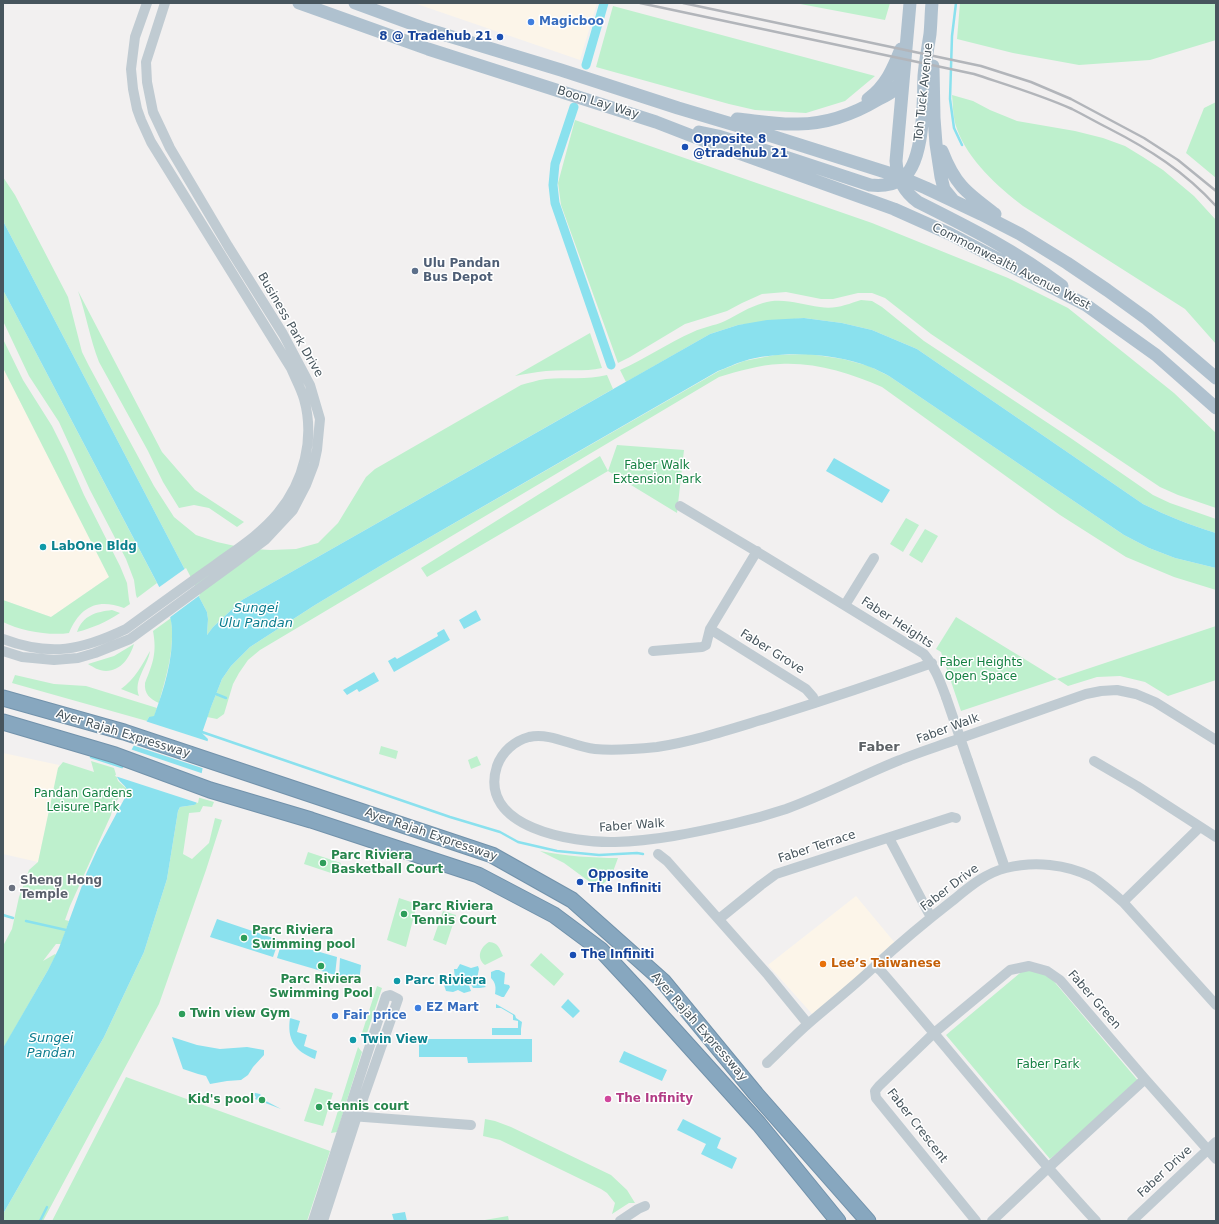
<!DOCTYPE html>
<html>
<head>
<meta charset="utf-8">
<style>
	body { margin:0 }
	#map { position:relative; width:1219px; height:1224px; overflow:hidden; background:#f2f0f0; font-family:"DejaVu Sans",sans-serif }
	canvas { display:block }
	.frame { position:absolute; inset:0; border:4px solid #47555d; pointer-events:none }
</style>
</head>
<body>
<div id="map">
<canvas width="1219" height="1224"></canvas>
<div class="frame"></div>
</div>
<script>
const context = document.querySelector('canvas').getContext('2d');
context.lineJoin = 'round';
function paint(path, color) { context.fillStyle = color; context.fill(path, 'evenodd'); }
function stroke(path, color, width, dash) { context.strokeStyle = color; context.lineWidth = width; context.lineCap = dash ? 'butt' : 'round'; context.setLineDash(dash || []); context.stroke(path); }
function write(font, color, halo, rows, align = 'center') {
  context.font = font + ' "DejaVu Sans",sans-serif'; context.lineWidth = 3; context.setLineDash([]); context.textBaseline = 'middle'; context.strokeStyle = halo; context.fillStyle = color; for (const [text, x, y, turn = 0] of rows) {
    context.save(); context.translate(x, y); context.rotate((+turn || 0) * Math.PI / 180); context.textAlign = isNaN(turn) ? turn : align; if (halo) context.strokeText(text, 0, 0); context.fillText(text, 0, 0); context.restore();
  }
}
paint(new Path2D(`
	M414 3H597L580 60Z
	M3 368 109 577 51 617 3 600Z
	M3 753 59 765 38 862 3 854Z
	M856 896 895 943 814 1016 768 965Z`), '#fcf5e9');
paint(new Path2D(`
	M795 3H890L885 20Z
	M960 3H1216V40L1150 60 1079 65 1013 53 957 39Z
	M613 6 875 76 845 101 806 113 755 110 729 104 596 67Z
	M952 95 973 101 990 110 1017 121 1075 131 1103 138 1125 146 1143 157 1163 170 1194 196 1216 220V344L1185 309 1023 206C998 187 968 160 957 129 953 119 953 106 952 95Z
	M1216 102V178L1186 153 1204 108Z
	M575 120 872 223 1008 278 1068 308 1174 393 1216 433V508L1178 495 1160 487 931 334 885 298 872 293H858L833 299H821L786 292 762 294 742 303 727 311 685 324 630 357 618 363 561 205 558 183Z
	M3 177 15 195 68 297 82 352 89 366 154 486 174 517 196 535 217 542 235 546 251 549 271 550 296 549 318 543 338 523 366 477 375 469 521 385C529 383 537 380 546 379 566 377 587 380 607 375L613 389 242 600 213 627 207 635 208 619 207 612 3 221Z
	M3 290 157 583 137 598 136 595 134 580 126 559 90 490 59 422 29 376 3 321Z
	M78 291 162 452 195 490 244 522 237 527 209 508 194 505 179 508 163 482 148 451 99 362C90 339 86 314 78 291Z
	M861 300 872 301 882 307 924 341 1072 439 1153 495 1170 503 1216 519V533C1190 525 1167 516 1143 504L917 349 872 330 842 323 804 318 738 325 710 334 626 382 620 370C645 359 668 343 693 332 703 327 714 326 725 321 737 315 749 307 763 303 783 297 801 305 820 307 835 310 848 304 861 300Z
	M590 333 602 368C584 372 565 369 546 371 535 372 525 374 515 376Z
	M3 339 23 380 52 426 66 454 84 495 120 566 127 583 129 600 130 604 124 608C97 598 80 607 69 633 50 636 21 631 3 622V600L51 617 109 577 3 368Z
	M809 354 843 359 869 366 889 376 1124 535 1149 548 1175 558 1216 568V590L1174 577 1126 557 1060 515 882 387C850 373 815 362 780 364 759 365 739 371 719 377L260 650 248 660 239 673 233 684 224 714 217 719 207 717 222 679 231 666 250 647 315 605 385 563 719 371 744 361 775 355Z
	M617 445 684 450 677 513 608 471 427 577 421 568 600 456 608 471Z
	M906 518 919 525 903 552 890 544Z
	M925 529 938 536 922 563 909 555Z
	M112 610 120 613C106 622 93 628 77 632 83 615 96 612 112 610Z
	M956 617 1057 679 1216 626V680L1168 696 1145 682 1120 676 1097 677 1068 686 1057 679 961 711 941 652 936 649Z
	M171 618C175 650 167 673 159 703 150 699 144 694 145 683 153 663 157 653 153 631Z
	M134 644C130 657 121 671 106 671 99 671 93 667 88 664L114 656Z
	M150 651C148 666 133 680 139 696L121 689C135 679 142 665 150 651Z
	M15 675 54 684 86 686 157 708 154 717H149L147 721 12 683Z
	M381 746 398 751 396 759 379 754Z
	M477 756 481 765 471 769 468 760Z
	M91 761 114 768 118 781 127 789 113 805 111 815 70 906 65 920 69 921 61 944H56L43 961 55 954 56 955 48 970 3 1049V946L12 929 19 897 29 870 38 862 58 768 63 762 94 772Z
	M197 797 214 802 212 807 203 806 200 812 189 813 183 854 192 859 209 843 215 818 222 820 206 870 159 1004 43 1221H3V1214L104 1037 144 952 167 879 178 811 180 807 194 805Z
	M540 851C566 856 592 858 618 858L611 877 598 888 564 863Z
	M308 852 341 863 337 875 304 864Z
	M399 898 417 904 406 947 387 940Z
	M443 911 456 915 446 945 433 940Z
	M489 942C499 943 499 948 503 956L485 965C476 958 480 947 489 942Z
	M541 953 564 974 554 986 530 965Z
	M1026 968 1046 972 1140 1083 1050 1159 946 1035Z
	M377 986 382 988 367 1033 363 1036H361Z
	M358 1047 362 1052 337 1132 331 1133Z
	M126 1077 330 1151 307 1221H52Z
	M315 1088 333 1093 323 1126 304 1121Z
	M485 1119 495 1121 511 1127 611 1175 627 1190 635 1203H629L612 1214 615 1203 607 1193 601 1189 500 1140 483 1136Z
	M508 1216 509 1221H479Z`), '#bef0cd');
paint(new Path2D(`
	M3 221 207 612 208 619 207 635 213 627 242 600 710 334 738 325 767 320 804 318 842 323 872 330 917 349 1143 504C1167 516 1190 525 1216 533V568L1175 558 1149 548 1124 535 889 376C883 373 876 369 870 367 835 353 780 350 744 361 736 363 727 368 718 371L385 563 315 605 250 647 231 666 222 679 211 707 202 733 208 739 196 804 194 805 180 807 178 811 167 879 144 952 104 1037 3 1214V1048L48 970 59 948 87 872 98 848 128 792C126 785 120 783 117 777L149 717 154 716C164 689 173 660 172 631 172 620 168 609 165 598L3 290Z
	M834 458 890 490 882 503 826 471Z
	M476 610 481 620 464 629 459 620Z
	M444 629 450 640 394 672 388 661 395 657 397 659 438 636 437 633Z
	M374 672 379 681 359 692 357 689 347 695 343 690Z
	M217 919 279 940 273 957 210 937Z
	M282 941 337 957 335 975 277 958Z
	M340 958 361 965 359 982 339 976Z
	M460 964 471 968 478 966 479 969 477 979 470 980 464 976 455 979 454 969H457Z
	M496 970H499L505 973 504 984 509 985 510 987 504 997H502L495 994C496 988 496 983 491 978V972Z
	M462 979 467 980 471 991 464 993 458 990 453 992 446 991 444 985 443 981H457Z
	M479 980 486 987 480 988H473L470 982Z
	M568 999 580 1011 573 1018 561 1007Z
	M496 1004 515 1015 516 1018 522 1022 521 1029V1035H492V1028H518V1021L513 1020V1015L501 1008H496Z
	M290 1018 300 1021 297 1032 307 1035 304 1046 317 1051 315 1059C294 1051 287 1039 290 1018Z
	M172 1037 197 1045 220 1049 247 1047 264 1050V1055L253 1067 248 1075 241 1080 227 1081 210 1084 206 1076 198 1074 183 1069Z
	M419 1039H532V1062L468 1063 467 1057H419Z
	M624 1051 667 1070 662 1081 619 1062Z
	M251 1092 260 1094 266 1101 281 1109 255 1099 256 1097Z
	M683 1119 721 1138 717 1148 737 1158 732 1169 701 1154 706 1144 677 1130Z
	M405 1212 407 1221H394L392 1214Z`), '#8ae1ee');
paint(new Path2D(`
	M186 568 200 595 169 618 163 598 158 588Z
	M145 721 210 742 205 769 132 745Z
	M130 749 204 774 198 803 115 776Z`), '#f2f0f0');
stroke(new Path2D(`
	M956 3 952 36 950 99 954 128 962 145
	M216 694 226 698
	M202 732 450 817 500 832 518 842 557 851 599 855 637 853 643 854
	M91 757 122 767
	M3 915 13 918
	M26 921 66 930
	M40 1221 47 1207`), '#8ae1ee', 2.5);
stroke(new Path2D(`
	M586 65 604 3
	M574 107 555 164 553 185 555 203 611 365`), '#8ae1ee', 9);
const highway = new Path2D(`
	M3 698 124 732 492 855 572 900 663 981 756 1094 868 1221
	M3 722 115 755 210 790 311 820 478 875 554 915 601 950 641 993 759 1124 838 1221`);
stroke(highway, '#7292ab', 17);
stroke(new Path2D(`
	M680 506 764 556 924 654C935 667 940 681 946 697
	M845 605 874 558
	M710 629 806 689 813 697 815 703
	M3 639C51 657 82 650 126 629 156 607 185 586 215 565 237 549 261 534 278 513 304 482 315 438 304 399 301 388 295 378 291 368L151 142 141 120 137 109 133 89 131 69 135 37 147 3
	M3 651 22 657 54 660 78 658 95 653 130 639 237 561 265 540 293 510 306 485 314 464 317 450 320 419 310 385 283 334 228 246 170 148 153 112 147 82 146 62 165 3
	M653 651 702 647 706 645 710 629 757 551
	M932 663C879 682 825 700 771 717 734 728 696 741 657 747 637 749 615 751 595 749 573 747 551 732 529 737 514 741 502 752 497 766 477 828 573 843 615 842 654 841 693 833 732 824 750 820 768 815 786 809 825 795 862 775 900 760 919 752 939 746 958 739 1001 724 1044 709 1086 694L1101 691 1117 690 1136 694 1155 702 1216 740
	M968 761 1005 868
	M1094 761 1137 786 1216 837
	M889 838 927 910 931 917
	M658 854 667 861 768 975 808 1024
	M1123 902 1200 827
	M719 919 761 885 776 874 952 817 956 818
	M875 966 881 971C953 1054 1021 1140 1096 1221
	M767 1063C781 1050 794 1036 809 1023 831 1004 854 986 875 966 900 943 925 922 952 901 968 888 985 873 1006 868 1034 861 1066 864 1092 877 1103 884 1113 893 1123 902L1216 1005
	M351 1116 471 1125
	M313 1221 386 996 390 995 398 999 357 1116 323 1221
	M620 1221 638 1209 645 1206
	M976 1221 876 1098 875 1091 879 1086 934 1033 1010 970 1029 966 1047 971 1060 980 1145 1079 1216 1159
	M992 1221 1048 1168 1145 1079
	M1132 1221 1216 1142`), '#c0cbd2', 10);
stroke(new Path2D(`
	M299 3 428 49 656 122 705 141 894 209 950 234 1086 305 1156 355 1216 408
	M355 3 426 29 561 70 678 108 762 133 898 176 926 188 981 214 1020 234 1067 263 1107 290 1147 319 1216 378
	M910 3 896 161C897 179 904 192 918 202 968 227 1018 252 1062 286
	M933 66 934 118 936 144 941 177 944 189 953 200
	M868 99C886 86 893 69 901 49
	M737 119C757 121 778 125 798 124 827 124 854 114 879 99 889 94 899 89 902 77
	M699 132 718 136 776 154 870 185C880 186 891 186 900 180 925 166 923 102 924 76 925 62 928 48 930 34 931 24 931 13 932 3
	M942 151C955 185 967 193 995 214`), '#afc1cf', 13);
stroke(highway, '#87a7bf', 15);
stroke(new Path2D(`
	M640 3 974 74C1007 85 1041 95 1072 109 1084 115 1096 122 1108 128 1149 149 1184 171 1216 206
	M683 3 981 66 1031 82 1071 99 1144 138 1178 160 1216 191`), '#b2b5ba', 2.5);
stroke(new Path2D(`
	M946 697 968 761`), '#c0cbd2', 10);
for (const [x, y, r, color] of [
	[531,22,4,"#3f7fe0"],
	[500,37,4,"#1a4fb4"],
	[685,147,4,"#1a4fb4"],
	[415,271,4,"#5c6f8a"],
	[43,547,4,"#0f9aa8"],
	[323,863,4,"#2e9e5b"],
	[580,882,4,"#1a4fb4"],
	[12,888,4,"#6b7280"],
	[404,914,4,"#2e9e5b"],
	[244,938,4,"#2e9e5b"],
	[573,955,4,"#1a4fb4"],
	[823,964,4,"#e8710a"],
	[321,966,4,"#2e9e5b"],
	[397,981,4,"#0f9aa8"],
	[418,1008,4,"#3f7fe0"],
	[182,1014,4,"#2e9e5b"],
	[335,1016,4,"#3f7fe0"],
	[353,1040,4,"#0f9aa8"],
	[608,1099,4,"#d1479c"],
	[262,1100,4,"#2e9e5b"],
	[319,1107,4,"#2e9e5b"]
]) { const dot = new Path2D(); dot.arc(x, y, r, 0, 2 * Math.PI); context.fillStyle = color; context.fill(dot); stroke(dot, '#fff', 1.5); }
write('bold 12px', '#366cbe', '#fff', [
	["Magicboo",539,22],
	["EZ Mart",426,1008],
	["Fair price",343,1016]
], 'left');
write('bold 12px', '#164399', '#fff', [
	["8 @ Tradehub 21",492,37,"right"],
	["Opposite 8",693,140],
	["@tradehub 21",693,154],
	["Opposite",588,875],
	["The Infiniti",588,889],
	["The Infiniti",581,955]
], 'left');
write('12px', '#47555d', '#fff', [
	["Toh Tuck Avenue",924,92,-84],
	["Boon Lay Way",598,103,17],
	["Commonwealth Avenue West",1011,267,27],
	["Business Park Drive",290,325,60],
	["Faber Heights",897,623,33],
	["Faber Grove",772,652,32],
	["Faber Walk",948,729,-20],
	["Ayer Rajah Expressway",123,734,17],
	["Faber Walk",632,826,-4],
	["Ayer Rajah Expressway",431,835,19],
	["Faber Terrace",817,847,-18],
	["Faber Drive",950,888,-37],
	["Faber Green",1094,1000,49],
	["Ayer Rajah Expressway",699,1027,49],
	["Faber Crescent",917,1126,52],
	["Faber Drive",1165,1172,-43]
]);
write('bold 12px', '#4e5e75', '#fff', [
	["Ulu Pandan",423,264],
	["Bus Depot",423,278]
], 'left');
write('12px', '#168143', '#fff', [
	["Faber Walk",657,466],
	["Extension Park",657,480],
	["Faber Heights",981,663],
	["Open Space",981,677],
	["Pandan Gardens",83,794],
	["Leisure Park",83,808],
	["Faber Park",1048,1065]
]);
write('bold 12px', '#0d838f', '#fff', [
	["LabOne Bldg",51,547],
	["Parc Riviera",405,981],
	["Twin View",361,1040]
], 'left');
write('bold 12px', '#27864d', '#fff', [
	["Parc Riviera",331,856],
	["Basketball Court",331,870],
	["Parc Riviera",412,907],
	["Tennis Court",412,921],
	["Parc Riviera",252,931],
	["Swimming pool",252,945],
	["Parc Riviera",321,980,"center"],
	["Swimming Pool",321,994,"center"],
	["Twin view Gym",190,1014],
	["Kid's pool",254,1100,"right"],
	["tennis court",327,1107]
], 'left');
write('bold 12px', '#5b616d', '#fff', [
	["Sheng Hong",20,881],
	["Temple",20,895]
], 'left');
write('bold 12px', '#c56008', '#fff', [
	["Lee’s Taiwanese",831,964]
], 'left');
write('bold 12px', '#b23c85', '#fff', [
	["The Infinity",616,1099]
], 'left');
write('italic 13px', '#0b7d8f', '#fff', [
	["Sungei",256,609],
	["Ulu Pandan",256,624],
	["Sungei",51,1039],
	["Pandan",51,1054]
]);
write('bold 13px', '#5c6165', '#fff', [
	["Faber",879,748]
]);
</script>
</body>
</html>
